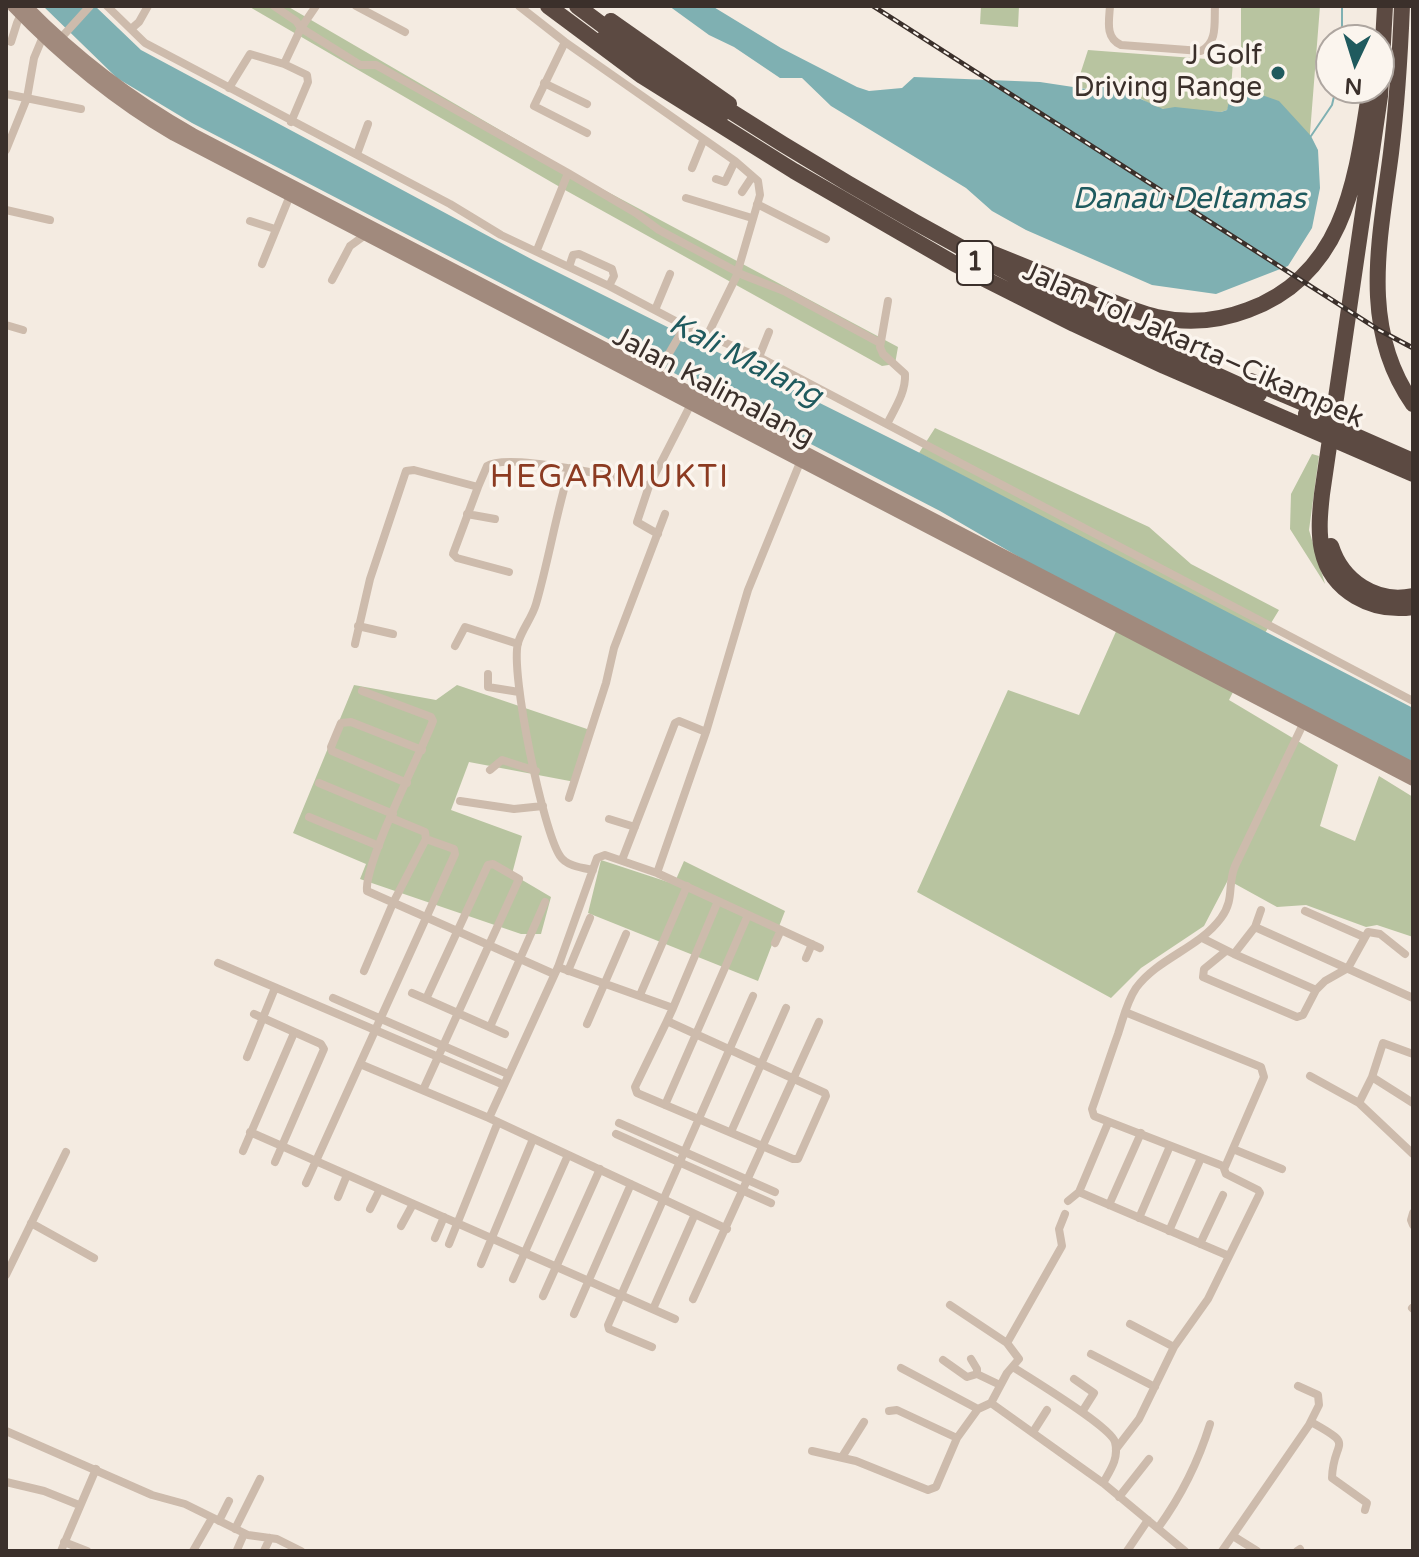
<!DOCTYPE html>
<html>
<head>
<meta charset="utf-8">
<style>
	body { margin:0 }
	#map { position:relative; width:1419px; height:1557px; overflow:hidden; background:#f4ebe1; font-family:"Varela Round",sans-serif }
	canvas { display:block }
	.frame { position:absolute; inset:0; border:8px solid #3b302b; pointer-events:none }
	.north { position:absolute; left:1315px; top:24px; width:80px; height:80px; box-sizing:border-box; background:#fbf5ee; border:2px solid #aea6a0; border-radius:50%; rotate:184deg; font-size:22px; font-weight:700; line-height:32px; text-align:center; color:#3b302b }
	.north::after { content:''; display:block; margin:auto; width:28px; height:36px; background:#1f5a5e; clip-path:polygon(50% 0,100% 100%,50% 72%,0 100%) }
</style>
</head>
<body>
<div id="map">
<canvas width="1419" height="1557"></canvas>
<div class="frame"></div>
<div class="north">N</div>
</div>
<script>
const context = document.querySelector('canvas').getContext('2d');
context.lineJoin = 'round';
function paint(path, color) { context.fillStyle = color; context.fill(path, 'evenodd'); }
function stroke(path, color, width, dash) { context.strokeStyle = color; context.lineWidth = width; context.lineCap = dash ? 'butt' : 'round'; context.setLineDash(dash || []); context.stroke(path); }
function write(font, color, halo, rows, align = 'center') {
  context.font = font + ' "Varela Round",sans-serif'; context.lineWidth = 7; context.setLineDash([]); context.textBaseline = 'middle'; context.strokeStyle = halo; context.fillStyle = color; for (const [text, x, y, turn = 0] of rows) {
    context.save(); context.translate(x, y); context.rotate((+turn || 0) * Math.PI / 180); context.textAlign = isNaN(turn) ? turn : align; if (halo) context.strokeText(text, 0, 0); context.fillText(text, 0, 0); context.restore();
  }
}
paint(new Path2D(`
	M248 6H287L591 183 898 347 895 364 882 366 565 190Z
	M981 6H1019L1018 27 980 24Z
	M1241 6H1320L1309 146 1241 140Z
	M1088 50 1233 61 1230 103 1227 110 1221 112C1202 111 1183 109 1165 109 1145 109 1122 76 1103 83 1099 85 1097 88 1093 90L1076 87Z
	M935 428 1149 527 1191 564 1279 610 1265 633 919 453Z
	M1312 454 1319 456 1309 530 1325 584 1290 529 1291 494Z
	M1122 618 1240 678 1229 700 1338 765 1320 826 1355 841 1379 776 1413 797V937L1377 925 1366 927 1306 905 1277 907 1228 880 1204 926 1141 968 1111 998 917 892 1008 690 1079 715Z
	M354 685 436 700 457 685 590 730 575 782 469 762 451 810 522 836 512 874 551 897 541 934H521L360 879 366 864 293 833Z
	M601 860 674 884 684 861 785 911 758 981 588 913Z`), '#b8c4a0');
paint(new Path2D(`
	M43 6H95L141 50 533 260 922 454 1413 708V764L1122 617 940 511 192 123 117 78Z
	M669 6H712L781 48 857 87 869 91 902 88 914 77 1040 82 1093 90 1109 81H1116L1134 96 1163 109 1175 107 1221 112 1227 110 1231 94 1244 96 1256 93 1279 101 1311 136 1318 150 1320 188 1312 228 1288 266 1216 294 1152 285 1026 230 992 211 966 188 831 106 802 78H780L734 47 709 35Z`), '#7fb0b2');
stroke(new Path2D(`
	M1342 40V6
	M1311 136 1332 105 1336 88`), '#7fb0b2', 2);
stroke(new Path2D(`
	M107 6 145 43 450 204 501 235 609 286 685 326 759 357 1413 701
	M274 6 296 21 301 28 360 65H376L568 173 636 213 659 230 743 275 784 291 880 343
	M356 6 405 32
	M519 6 565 42 735 161 758 181 760 195 736 277 708 334
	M1110 6C1109 21 1105 38 1121 45L1201 51C1218 43 1214 22 1215 6
	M131 29 139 22 148 6
	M60 39 90 6
	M11 42 17 23 23 10
	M565 42 534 106 587 133
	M284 64 301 28 316 6
	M544 83 587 104
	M229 88 250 54 284 64 307 75 308 82 291 122
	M6 94 81 109
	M6 150 27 98 34 58 44 34
	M357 154 368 124
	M692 168 703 141
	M716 179 725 182 735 161
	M742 192 752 177
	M686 198 752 218
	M757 204 826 239
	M6 210 50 220
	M250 221 275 229
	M537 250 568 173
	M262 264 291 193
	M569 267 573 255 579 254 612 269 614 276 609 286
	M332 280 350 246 368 233
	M655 310 670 274
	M6 325 23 330
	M759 357 769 332
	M657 374 685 326
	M887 424C895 408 906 392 905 374L883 354 880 347 888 301
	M570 468C556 513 549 559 536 604 532 618 522 629 518 643 510 672 543 831 560 856 566 866 583 868 593 870
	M649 486 637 522 658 534
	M478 487 453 554 457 558 509 572
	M467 514 495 519
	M358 626 393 634
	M355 644 370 579 406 471 414 470 478 487 487 466C507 452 622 478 649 486L692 402
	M455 646 465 627 518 644
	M488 674V687L519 692
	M362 691 431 717 433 721C420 755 364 863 367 891L554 974
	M490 770 502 760 536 771
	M319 783 393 814
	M407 783 332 751 331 747 341 723 351 722 422 750
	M569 798 606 683 614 648 665 514
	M460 801 514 809 543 806
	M309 817 379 846
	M609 819 635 827
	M622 860 675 723 679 721 706 732
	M657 873 820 948
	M1305 911 1364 937
	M1255 927 1261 910
	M1202 938 1234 954 1255 927 1413 998
	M775 943 781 930
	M1226 951 1204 969 1203 977 1297 1017 1303 1015 1316 990
	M1234 954 1316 990 1325 981 1348 968 1368 932 1380 934 1405 954
	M806 958 812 944
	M218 963 504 1085
	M558 967 673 1008 667 1021 825 1093 826 1096 798 1159H793L637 1093 635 1087 667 1021
	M364 971 393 903 426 839 425 832 391 818
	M568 971 590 918
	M412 993 426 999 488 865 493 864 519 879 423 1090
	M640 995 687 886
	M333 998 508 1074
	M426 999 505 1034
	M673 1008 718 901
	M1125 1012 1261 1067 1264 1077 1225 1167
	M254 1014 321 1044 324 1049 275 1162
	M587 1024 626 934
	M490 1027 545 902
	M247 1057 275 988
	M360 1064 489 1118 727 1229
	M1310 1076 1359 1103
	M1372 1077 1383 1043 1413 1054
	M1413 1103 1372 1077 1359 1103 1413 1154
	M665 1105 748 915
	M489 1118 558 967 597 858 605 855 657 873 706 732 748 590 801 460
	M619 1123 775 1192
	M250 1132 675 1319
	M731 1132 786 1008
	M616 1134 771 1203
	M1233 1149 1282 1169
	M243 1151 294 1033
	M306 1183 455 854 454 849 426 839
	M1079 1192 1229 1256
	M338 1197 347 1175
	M1068 1201 1079 1192 1108 1123
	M1109 1205 1141 1133
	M370 1209 380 1189
	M1413 1213 1411 1220 1413 1225
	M1139 1218 1170 1146
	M31 1223 94 1258
	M401 1226 413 1204
	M1169 1231 1201 1158
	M435 1238 444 1217
	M449 1244 498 1122
	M1200 1244 1223 1195
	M481 1264 533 1139
	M6 1275 66 1152
	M513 1279 568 1155
	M543 1296 600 1169
	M693 1299 819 1022
	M1412 1308 1413 1309
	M653 1309 695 1214
	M574 1314 631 1184
	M1130 1324 1174 1347
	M1007 1343 1062 1246 1059 1229 1065 1214
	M652 1347 609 1329 608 1325 753 996
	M1091 1354 1155 1387
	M971 1359 977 1369V1374L1000 1385
	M943 1360 967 1377 977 1374
	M1013 1367C1031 1379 1110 1426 1115 1442 1119 1458 1111 1469 1103 1483
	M901 1368 978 1409
	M1074 1379 1094 1393 1082 1412
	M991 1403 1103 1483 1185 1551
	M889 1411 897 1410 957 1438
	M1311 1422C1357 1447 1333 1439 1332 1478L1367 1503 1365 1510
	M6 1431 152 1495 185 1504 248 1535 277 1539 301 1551
	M1033 1432 1047 1410
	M1116 1449 1139 1419 1174 1347 1208 1299 1260 1193 1258 1190 1226 1174 1223 1166 1094 1116 1092 1109C1101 1084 1109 1059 1118 1034 1123 1019 1127 1001 1136 988 1158 958 1199 948 1221 918 1235 899 1227 885 1235 866L1305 720
	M812 1451 856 1461 928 1490 936 1487 957 1438 978 1409 991 1403 1007 1373 1019 1359 1007 1343 950 1305
	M842 1457 864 1422
	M6 1482 44 1491 79 1505
	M1119 1497 1149 1459
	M219 1521 229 1501
	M1158 1528C1182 1495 1198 1463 1210 1424
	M235 1529 260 1479
	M1233 1536 1257 1551
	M64 1542 87 1551
	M237 1550 244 1534
	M61 1551 96 1469
	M193 1551 212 1518
	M264 1551 270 1538
	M1127 1551 1148 1520
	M1222 1551 1309 1425 1319 1405 1318 1395 1298 1386
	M1297 1551 1300 1549`), '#cdbbac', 8);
stroke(new Path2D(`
	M13 6C61 56 114 100 174 135L1413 780
	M26 6C76 57 131 99 193 134L1413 768`), '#a18a7d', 12);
stroke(new Path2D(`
	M548 6 642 76 794 171 955 264 1074 324 1164 366 1413 474
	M577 6 617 36
	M1385 6 1380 96 1322 494C1320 512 1318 532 1322 550 1331 592 1373 613 1413 607
	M1402 6C1400 55 1397 104 1391 153 1380 239 1359 328 1413 404
	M611 21 729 104
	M606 35 722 114
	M716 102C890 214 1070 311 1259 394
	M981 249C1017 263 1052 278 1088 292 1111 301 1134 312 1157 317 1188 324 1219 321 1248 310 1346 274 1356 178 1370 88
	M1251 381 1322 411
	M1306 414 1413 461
	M1331 546C1342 581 1376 604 1413 596`), '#5c4a42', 16);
const rail = new Path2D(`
	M873 6 1379 330 1413 348`);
stroke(rail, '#3b302b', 5);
stroke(rail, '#fbf5ee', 2, [6]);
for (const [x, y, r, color] of [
	[1278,73,8,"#1f5a5e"]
]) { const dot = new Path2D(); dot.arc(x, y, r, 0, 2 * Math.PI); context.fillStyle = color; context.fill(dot); stroke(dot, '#fbf5ee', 3); }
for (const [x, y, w] of [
	[975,263,36]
]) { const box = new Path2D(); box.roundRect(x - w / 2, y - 22, w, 44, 6); context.fillStyle = '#fbf5ee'; context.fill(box); stroke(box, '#3b302b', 2); }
write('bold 26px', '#3b302b', null, [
	["1",975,263]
]);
write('28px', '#3b302b', '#fbf5ee', [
	["J Golf",1262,57],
	["Driving Range",1262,89]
], 'right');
write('28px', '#3b302b', '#fbf5ee', [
	["Jalan Tol Jakarta–Cikampek",1193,346,24],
	["Jalan Kalimalang",713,388,28]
]);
write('italic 30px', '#1f5a5e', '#fbf5ee', [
	["Danau Deltamas",1189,200],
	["Kali Malang",745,361,27]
]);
context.letterSpacing = '2px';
write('32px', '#8c3b22', '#fbf5ee', [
	["HEGARMUKTI",610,479]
]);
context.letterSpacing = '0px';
</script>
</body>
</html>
